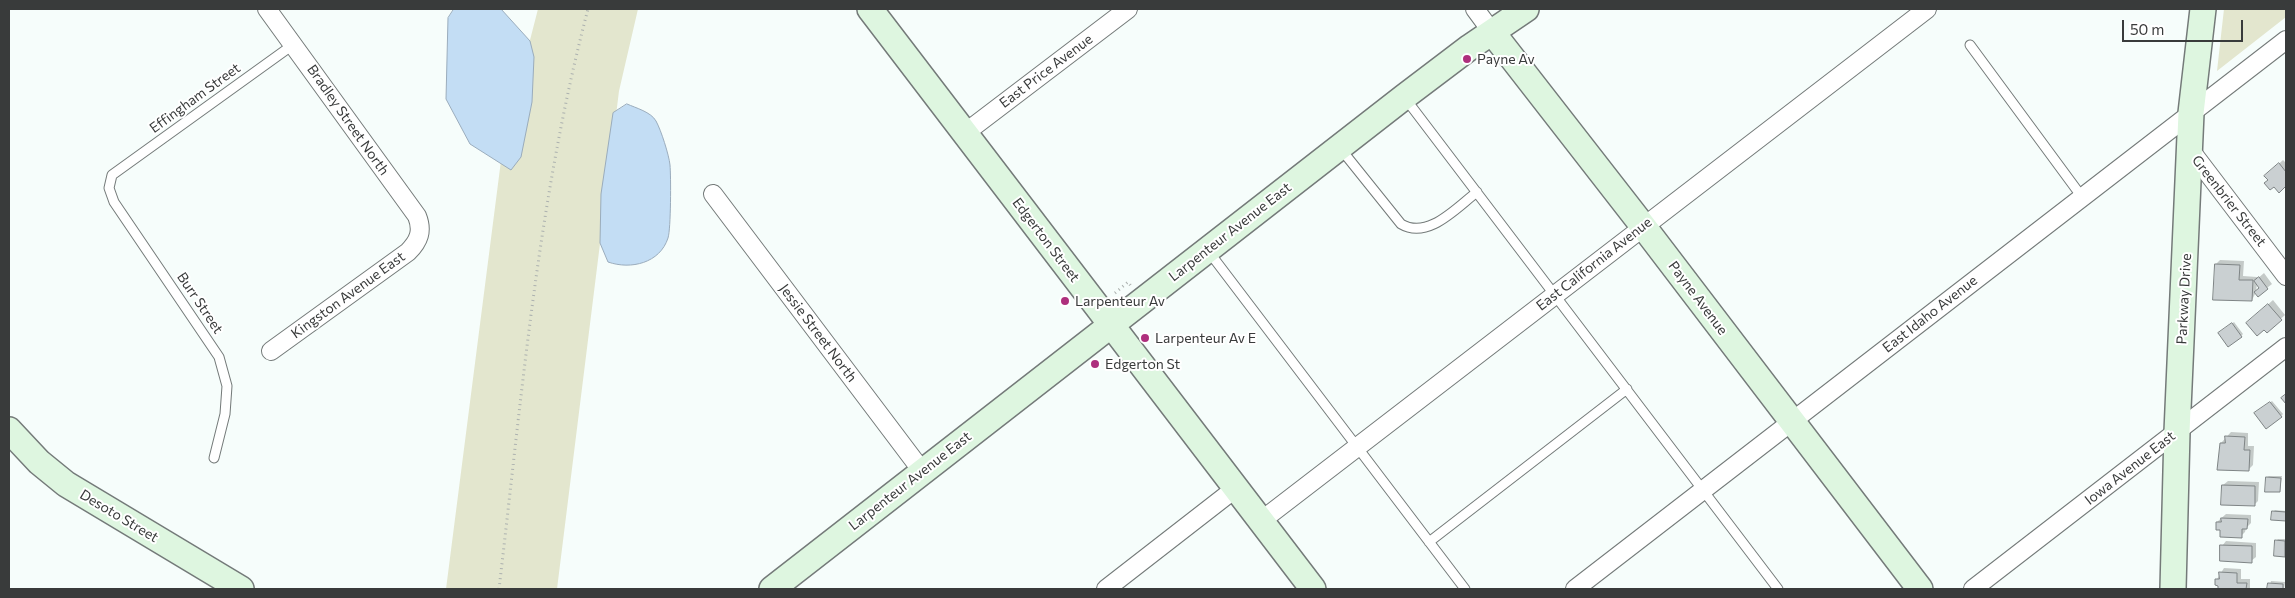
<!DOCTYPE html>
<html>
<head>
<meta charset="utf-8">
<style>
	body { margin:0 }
	#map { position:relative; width:2295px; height:598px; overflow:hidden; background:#f6fdfb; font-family:Commissioner,sans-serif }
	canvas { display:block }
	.frame { position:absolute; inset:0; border:10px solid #393b3b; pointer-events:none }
	.scale { position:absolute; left:2122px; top:20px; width:121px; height:22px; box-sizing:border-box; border:2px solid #393b3b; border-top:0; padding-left:6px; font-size:15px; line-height:18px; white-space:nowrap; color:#393b3b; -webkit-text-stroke:4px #fff; paint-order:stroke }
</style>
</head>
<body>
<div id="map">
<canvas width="2295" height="598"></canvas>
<div class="frame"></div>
<div class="scale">50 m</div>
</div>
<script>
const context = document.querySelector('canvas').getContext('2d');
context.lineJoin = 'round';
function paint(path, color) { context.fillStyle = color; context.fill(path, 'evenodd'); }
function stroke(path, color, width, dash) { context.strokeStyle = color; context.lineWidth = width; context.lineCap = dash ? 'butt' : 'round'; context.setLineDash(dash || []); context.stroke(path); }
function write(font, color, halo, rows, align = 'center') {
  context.font = font + ' Commissioner,sans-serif'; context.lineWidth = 4; context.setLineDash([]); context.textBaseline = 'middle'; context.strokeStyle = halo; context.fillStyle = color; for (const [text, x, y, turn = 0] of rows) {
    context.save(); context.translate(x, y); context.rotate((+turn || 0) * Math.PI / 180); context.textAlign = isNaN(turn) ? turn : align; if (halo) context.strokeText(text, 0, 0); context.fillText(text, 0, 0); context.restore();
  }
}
paint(new Path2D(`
	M538 9H638L619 91 557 589H446L503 145Z
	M2224 9H2286V17L2217 71Z`), '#e3e6ce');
const water = new Path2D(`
	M454 9H501L530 41 534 57 532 102 521 157 511 170 470 144 446 99 448 18Z
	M627 104C636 108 651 112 656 121 661 130 669 155 670 165 671 176 671 229 668 238 660 263 631 270 608 262L600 243 601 194 613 113Z`);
paint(water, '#c3ddf4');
stroke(water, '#9aacbc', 1);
paint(new Path2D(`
	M2283 160 2286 163V185L2279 191 2269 180 2270 172Z
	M2220 260 2244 261 2243 276 2257 277V279L2264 273 2272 284 2258 295 2256 292 2252 300 2216 264ZM2257 283 2260 287 2256 292Z
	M2273 300 2285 315 2267 331 2252 319Z
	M2234 322 2243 334 2241 336 2221 332Z
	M2272 401 2283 414 2281 416 2257 412Z
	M2231 432 2248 433V446H2254L2253 465 2248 470 2218 468 2221 443Z
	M2269 476H2282L2280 491 2267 477Z
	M2228 481 2259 482 2258 501 2254 505 2223 485Z
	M2275 510 2286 511V519L2273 512Z
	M2226 514 2251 515V523L2246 528 2245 532 2241 536 2222 529 2217 522Z
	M2278 539H2286L2284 555 2276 541Z
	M2226 541 2256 543V557L2251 561 2222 546Z
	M2224 568 2241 569V579H2250V589H2219L2217 579Z
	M2271 581 2285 582 2284 589H2269Z`), '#0003');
const building = new Path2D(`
	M2279 163 2286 172V186L2279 193 2274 187 2270 190 2264 183 2268 180 2264 176Z
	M2215 264 2240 265 2239 280H2253L2252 301 2213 300Z
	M2259 277 2268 289 2258 297 2254 292 2259 288 2254 281Z
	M2268 304 2282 320 2267 333 2264 330 2257 336 2246 323Z
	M2232 323 2242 337 2228 347 2218 333Z
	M2286 394V404L2281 398Z
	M2270 402 2282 417 2266 429 2254 413Z
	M2225 436 2245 437 2244 450H2250L2249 471 2217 470 2220 443H2225Z
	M2266 477 2281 478 2280 492H2265Z
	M2222 485 2255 486V506L2221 505Z
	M2272 511 2286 512V521L2271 520Z
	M2221 518 2248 519 2247 529H2242V538L2220 537V530H2216V522H2221Z
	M2275 540 2285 541V557L2274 556Z
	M2220 545 2252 546V563L2220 561Z
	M2219 572 2237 573V583H2247L2246 589H2218V586L2215 585V579H2219Z
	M2268 583 2283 584V589H2267Z`);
paint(building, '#cad0d2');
stroke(building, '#7e8485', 1);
const lane = new Path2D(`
	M1970 45 2082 197
	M1405 98 1778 589
	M1340 148 1401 224C1428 240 1456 208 1477 192
	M1209 252 1465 589
	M214 458 225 414 227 386 219 357 114 202 109 188 112 175 294 44
	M1429 542 1627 389`);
const street = new Path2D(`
	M267 9 417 216C423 231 419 241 408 252L271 351
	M1475 9 1492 32
	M965 133 1128 9
	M2191 151 2286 276
	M713 194 922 471
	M1261 521 1927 9
	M1106 589 1236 488
	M1575 589 2286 40
	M1973 589 2286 347`);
const secondary = new Path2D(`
	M870 9 1313 589
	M1492 32 1643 226 1920 589
	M9 430 39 462 66 484 241 589
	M772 589 1404 97 1470 47 1526 9
	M2173 589 2177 432 2191 113 2203 9`);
stroke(lane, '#747a79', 11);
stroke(street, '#747a79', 20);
stroke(secondary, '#747a79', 28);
stroke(new Path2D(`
	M1115 293 1128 282 1131 286
	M499 589C522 395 538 198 588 9`), '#acb1af', 3, [1, 4]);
stroke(lane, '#fff', 9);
stroke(street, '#fff', 18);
stroke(secondary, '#def6e0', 25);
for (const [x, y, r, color] of [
	[1467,59,5,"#ae2f7d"],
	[1065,301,5,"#ae2f7d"],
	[1145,338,5,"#ae2f7d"],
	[1095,364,5,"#ae2f7d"]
]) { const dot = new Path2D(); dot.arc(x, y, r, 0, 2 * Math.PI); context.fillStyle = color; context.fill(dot); stroke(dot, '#fff', 2); }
write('14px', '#393b3b', '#fff', [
	["Payne Av",1477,59],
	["Larpenteur Av",1075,301],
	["Larpenteur Av E",1155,338],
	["Edgerton St",1105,364]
], 'left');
write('14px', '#393b3b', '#fff', [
	["East Price Avenue",1046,71,-37],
	["Effingham Street",195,98,-36],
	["Bradley Street North",348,120,55],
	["Greenbrier Street",2229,201,52],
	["Larpenteur Avenue East",1230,232,-38],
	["Edgerton Street",1046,240,53],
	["East California Avenue",1594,264,-38],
	["Kingston Avenue East",348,295,-36],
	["Payne Avenue",1698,298,53],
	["Parkway Drive",2184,299,-87],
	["Burr Street",200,303,56],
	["East Idaho Avenue",1930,314,-38],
	["Jessie Street North",818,333,53],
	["Iowa Avenue East",2130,468,-38],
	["Larpenteur Avenue East",910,481,-38],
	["Desoto Street",119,516,31]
]);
</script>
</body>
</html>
